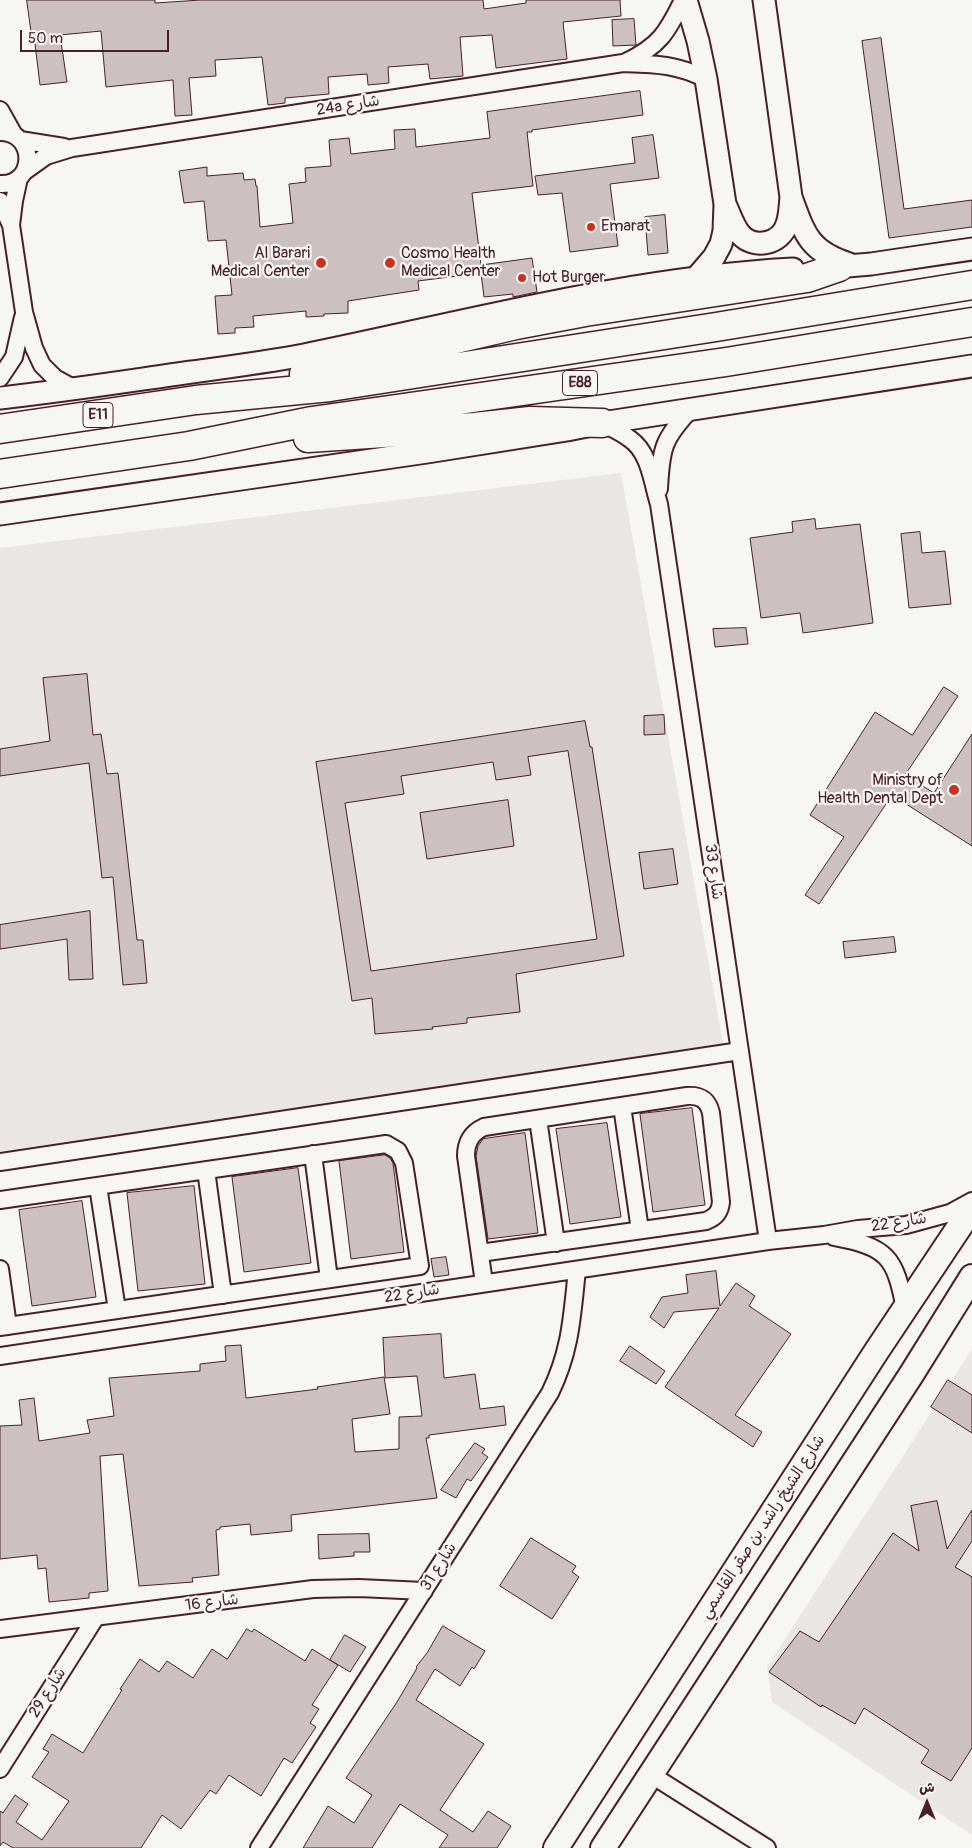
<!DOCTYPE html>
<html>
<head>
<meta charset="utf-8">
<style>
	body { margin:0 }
	#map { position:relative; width:972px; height:1848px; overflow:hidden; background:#f6f6f2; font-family:Pangolin,"Playpen Sans Arabic",sans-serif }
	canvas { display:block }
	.north { position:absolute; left:902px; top:1778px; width:50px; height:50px; -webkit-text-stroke:4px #f6f6f2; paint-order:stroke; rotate:0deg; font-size:14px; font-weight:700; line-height:20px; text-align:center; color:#4a1f2b }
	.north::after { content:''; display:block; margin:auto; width:18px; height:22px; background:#4a1f2b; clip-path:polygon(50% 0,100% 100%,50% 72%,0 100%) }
	.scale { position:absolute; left:20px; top:30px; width:149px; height:22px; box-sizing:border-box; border:2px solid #4a1f2b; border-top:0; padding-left:6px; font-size:15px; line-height:18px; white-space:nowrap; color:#4a1f2b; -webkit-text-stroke:4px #f6f6f2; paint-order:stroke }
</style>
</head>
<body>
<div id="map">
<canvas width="972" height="1848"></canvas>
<div class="north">ش</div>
<div class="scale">50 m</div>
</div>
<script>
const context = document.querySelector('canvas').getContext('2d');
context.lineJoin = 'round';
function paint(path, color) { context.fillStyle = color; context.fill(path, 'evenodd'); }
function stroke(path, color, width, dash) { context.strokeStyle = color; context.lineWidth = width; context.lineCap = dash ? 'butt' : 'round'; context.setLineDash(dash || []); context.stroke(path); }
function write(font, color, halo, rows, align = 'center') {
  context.font = font + ' Pangolin,"Playpen Sans Arabic",sans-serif'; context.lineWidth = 4.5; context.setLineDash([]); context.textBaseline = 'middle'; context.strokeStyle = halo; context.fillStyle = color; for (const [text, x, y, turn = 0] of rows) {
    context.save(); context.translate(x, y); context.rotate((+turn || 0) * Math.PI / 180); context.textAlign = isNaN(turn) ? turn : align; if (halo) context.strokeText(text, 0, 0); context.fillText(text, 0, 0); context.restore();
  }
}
paint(new Path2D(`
	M621 473 724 1049 0 1171V548Z
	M972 1349V1835L772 1702 767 1667Z`), '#e9e6e3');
const building = new Path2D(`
	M27 0H155V3L201 0H483L484 9 526 3V0H620L621 16 563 22 567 59 496 68 492 35 460 37 463 76 430 79 428 64 388 67 389 83 368 85 367 74 328 77 329 94 285 98V103L268 105 262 57 215 60 216 76 189 78 192 115 175 116 173 80 106 87 101 31 60 35 67 82 40 85 34 36H32Z
	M634 19 636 45 613 46 612 20Z
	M881 38 904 209 972 200V227L889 238 862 41Z
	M640 91 643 115 532 130V132H527L533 186 472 193 481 265 532 258 537 292 513 297V294L484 297 481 273 418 281 419 290 348 301V313L324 314V316L306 317V311L253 316 254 327 235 328V333L218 334 215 296 232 295 226 240 208 241 204 201 184 203 179 171 207 167V176L243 173 244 180 255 179 256 186H257L260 227 293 223 289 184 306 182 305 168 331 166 329 140 349 138 351 154 395 149 394 130 415 129 416 147 490 138 487 112Z
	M653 135 659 178 610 184 618 246 570 252 562 193 538 195 535 176 635 163 632 138Z
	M665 215 668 253 648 255 645 217Z
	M815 519 816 529 860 524 873 623 803 633 800 613 761 618 750 538 793 532 792 522Z
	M920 532 922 553 945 551 951 604 909 608 901 534Z
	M746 628 748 644 715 647 713 629Z
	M87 674 93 735 101 734 107 774 118 773 137 940H143L147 983 123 985 113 877 102 878 89 763 0 776V749L50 741 43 678Z
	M944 687 958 696 905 775 934 793 972 734V846L892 795 819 904 805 895 844 837 810 815 875 712 912 735Z
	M664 715 665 734 644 735V716Z
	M585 721 590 747H592L624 956 516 974 520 1012 467 1018V1023L432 1027 433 1029 375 1034 372 998 352 1001 316 762ZM568 751 597 939 371 971 345 803 404 794 401 776 493 762 496 780 531 775 528 757Z
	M508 800 514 846 427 859 420 813Z
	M673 849 678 884 644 889 639 853Z
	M90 911 93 979 69 980 67 939 0 949V925Z
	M894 937 896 952 845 958 843 942Z
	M692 1108 705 1205 653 1212 640 1114Z
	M607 1123 621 1217 570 1224 556 1129Z
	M525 1133 538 1233 488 1239 476 1156 478 1146 483 1139Z
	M385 1155 390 1158 393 1163 404 1252 351 1259 339 1161Z
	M298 1168 311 1263 244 1272 232 1177Z
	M194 1186 205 1284 138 1291 127 1193Z
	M82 1201 96 1297 32 1306 19 1210Z
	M446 1257 449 1275 434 1277 431 1259Z
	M716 1271 720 1306 736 1283 755 1296 749 1306 791 1334 735 1415 762 1432 753 1447 665 1387 719 1308 674 1312 664 1328 650 1317 662 1297 688 1293 686 1275Z
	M441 1334 444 1378 475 1374 480 1409 504 1406 506 1425 429 1435V1438H426L437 1498 291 1515 292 1531 251 1535 250 1524 220 1527V1529L216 1530 219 1575 192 1578 193 1582 139 1586 123 1454 100 1456 108 1591 89 1593V1598L49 1602 46 1568 38 1569 37 1555 0 1559V1426L22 1425 19 1400 34 1398 39 1441 90 1433 87 1420 114 1416 109 1378 200 1371V1364L226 1361 225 1346 241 1345 246 1398 318 1389 317 1387 384 1377 390 1414 352 1419 355 1452 399 1449V1417L422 1416 417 1376 385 1378 383 1338Z
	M630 1346 665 1371 656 1384 620 1361Z
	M948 1380 972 1395V1433L931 1407Z
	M475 1443 485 1449 482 1453 488 1457 471 1481 467 1479 456 1498 441 1490Z
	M937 1501 947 1549 972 1510V1541L955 1567 972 1577V1748L951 1781 921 1763 929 1750 864 1708 855 1724 822 1705 821 1707 769 1672 800 1631 819 1642 893 1533 919 1551 911 1506Z
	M369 1534 370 1552H354V1556L319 1559 318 1535Z
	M531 1538 576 1566 572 1572 579 1577 552 1619 500 1586Z
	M443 1626 485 1651 474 1669 472 1667 460 1686 435 1669 416 1700 484 1744 440 1810 473 1832 488 1811 511 1826 497 1848H439L448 1835 400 1804 372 1848H303L328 1806 354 1823 372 1795 346 1778 397 1702 417 1668 416 1667 427 1653Z
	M247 1629 252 1632 254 1629 305 1661 312 1649 338 1665 312 1705 319 1709 310 1723 316 1727 292 1763 284 1758 261 1796 229 1775 216 1794 210 1790 181 1829 162 1815 141 1848H13L3 1842 0 1846V1811L3 1813 15 1795 28 1804 16 1822 42 1840 69 1801 32 1777 49 1752 43 1749 52 1734 83 1753 122 1690 120 1689 140 1659 159 1672 167 1661 193 1678 212 1649 227 1659Z
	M345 1635 366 1647 350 1672 330 1660Z`);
paint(building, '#ccc1c0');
stroke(building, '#4a1f2b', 1);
const minor = new Path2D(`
	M626 62C659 46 667 33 683 0
	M0 110 14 135
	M0 132C37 132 36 186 0 184
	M20 140 64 147
	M25 171 46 156 72 148 623 63C655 64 677 64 706 79
	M19 178 14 201 11 225 24 312 34 348 42 365 55 378 75 389
	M0 201 11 225
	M0 378 14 357 23 317
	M602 423C611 428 621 432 630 439 650 453 652 482 659 504L768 1241
	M659 489C661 448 663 439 691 409
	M622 1106 640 1230
	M538 1119 556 1243
	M313 1154 329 1279
	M0 1162 740 1051
	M206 1170 223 1295
	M98 1186 117 1310
	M0 1200 386 1144 398 1151 404 1163 420 1266 0 1327
	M834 1237C887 1247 895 1256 905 1309
	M480 1253 706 1221C716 1217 720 1212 721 1202L711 1113C708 1100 700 1095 687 1096L484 1127C471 1133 466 1142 466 1156L484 1283
	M0 1269 8 1326
	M0 1356 768 1241 824 1235 858 1229 906 1225 950 1213 972 1201
	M0 1629 313 1589 359 1588 424 1591
	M0 1769 96 1617
	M650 1774 767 1848
	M259 1848 550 1393C571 1350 572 1316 577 1270`);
const tertiary = new Path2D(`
	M686 0 698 41 706 79 725 204 724 231 721 244 714 257 696 278
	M764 0 791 197C805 235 809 251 849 264
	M726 206C730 215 734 227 740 234 754 250 781 244 787 224 790 216 790 206 791 197
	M824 268 871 264 972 249
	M0 398C64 391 128 381 192 372 229 367 267 362 304 355 466 322 627 278 793 269
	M0 514 427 452 567 430 602 423 972 366`);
const secondary = new Path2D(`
	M556 1848 876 1352 972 1208
	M603 1848 911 1375 972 1277`);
const motorway = new Path2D(`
	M304 374 516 325 585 312 807 278 839 267
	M0 429 196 400 330 387 716 327 972 285
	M308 438 475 427 530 421 602 423
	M0 474 189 446 312 421 726 362 972 322`);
stroke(minor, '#4a1f2b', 20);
stroke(tertiary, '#4a1f2b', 25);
stroke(secondary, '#4a1f2b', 28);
stroke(motorway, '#4a1f2b', 31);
stroke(minor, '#f6f6f2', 16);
stroke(tertiary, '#f6f6f2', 21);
stroke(secondary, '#f6f6f2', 24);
stroke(motorway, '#f6f6f2', 28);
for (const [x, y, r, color] of [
	[591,227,5,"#c8321e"],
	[321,263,6,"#c8321e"],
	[390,263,6,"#c8321e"],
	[522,278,5,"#c8321e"],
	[954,790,6,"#c8321e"]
]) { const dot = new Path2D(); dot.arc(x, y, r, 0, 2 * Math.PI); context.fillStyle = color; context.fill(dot); stroke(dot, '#f6f6f2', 2); }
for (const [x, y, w] of [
	[580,383,35],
	[98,415,30]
]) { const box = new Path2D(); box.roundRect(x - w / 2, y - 12.5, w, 25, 4); context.fillStyle = '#f6f6f2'; context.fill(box); stroke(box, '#4a1f2b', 1); }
write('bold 15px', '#4a1f2b', null, [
	["E88",580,383],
	["E11",98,415]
]);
write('16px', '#4a1f2b', '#f6f6f2', [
	["24a شارع",348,106,-9],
	["شارع 33",713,872,82],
	["شارع 22",899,1223,-9],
	["شارع 22",412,1294,-9],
	["شارع الشيخ راشد بن صقر القاسمي",763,1527,-57],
	["شارع 31",439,1567,-58],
	["شارع 16",212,1603,-7],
	["شارع 29",48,1693,-58]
]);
write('16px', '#4a1f2b', '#f6f6f2', [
	["Emarat",601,227],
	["Al Barari",310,254,"right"],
	["Medical Center",310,272,"right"],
	["Cosmo Health",401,254],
	["Medical Center",401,272],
	["Hot Burger",532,278],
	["Ministry of",943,781,"right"],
	["Health Dental Dept",943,799,"right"]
], 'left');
</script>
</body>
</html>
